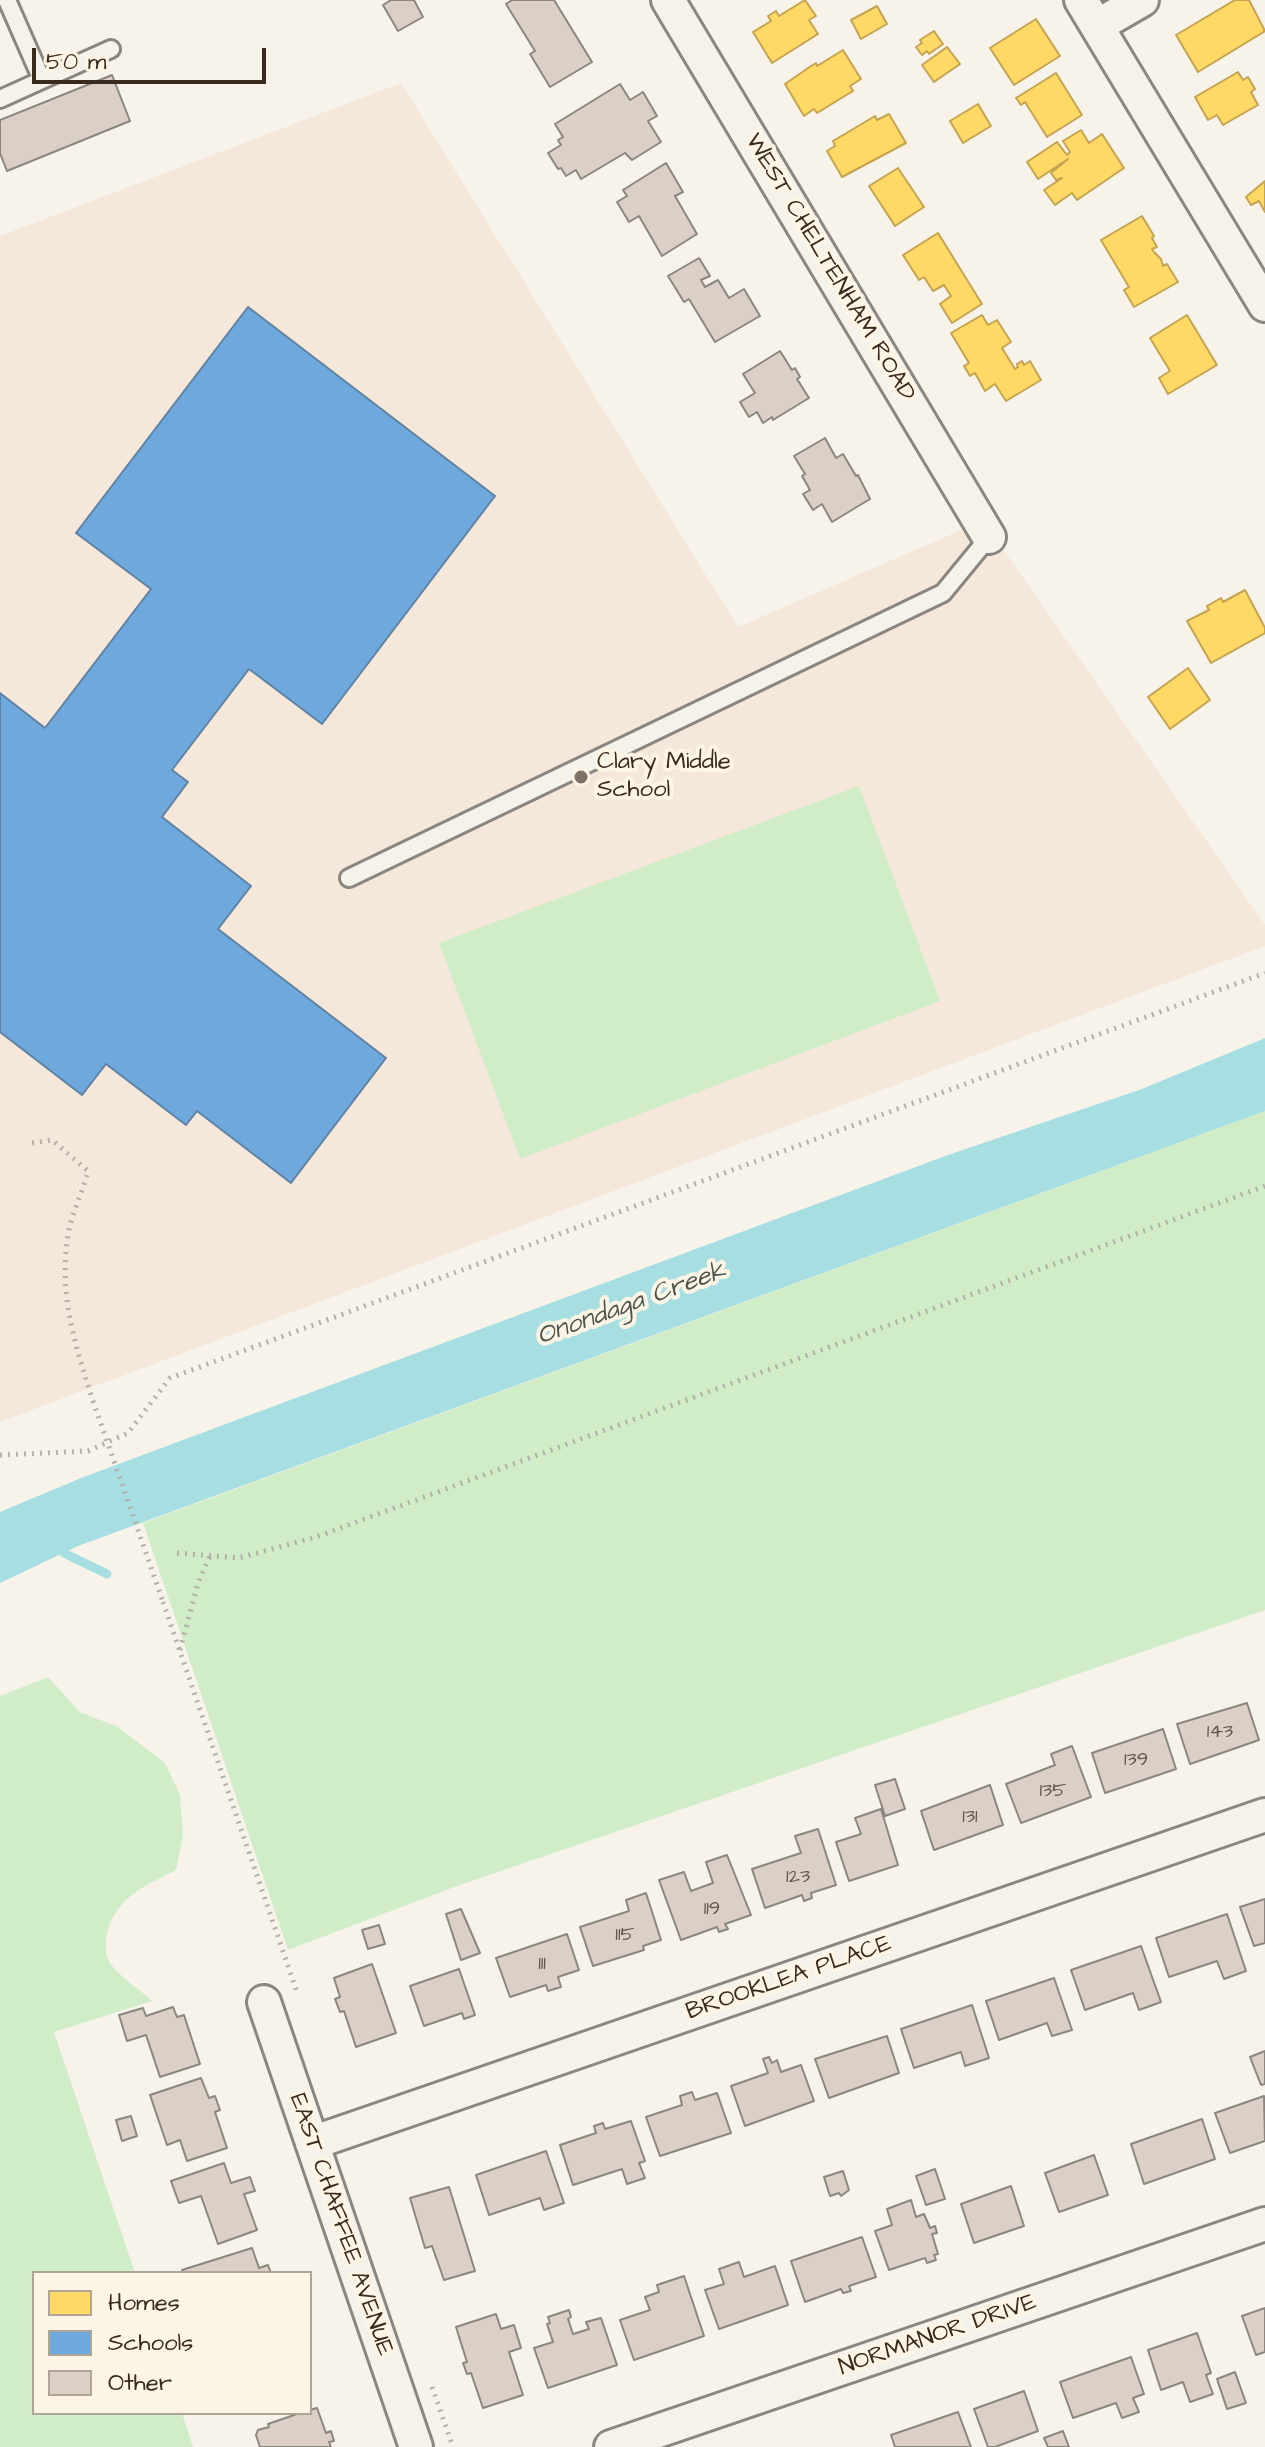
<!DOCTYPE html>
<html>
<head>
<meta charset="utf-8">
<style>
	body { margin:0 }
	#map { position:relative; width:1265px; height:2447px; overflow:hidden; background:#f7f3ea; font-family:"Architects Daughter",sans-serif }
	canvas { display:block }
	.legend { position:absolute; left:32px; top:2271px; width:280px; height:144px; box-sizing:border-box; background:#fcf5e5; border:2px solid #afa495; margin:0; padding:10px 14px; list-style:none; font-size:24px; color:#3b2a1e }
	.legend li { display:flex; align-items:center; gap:16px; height:40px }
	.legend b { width:40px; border:2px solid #afa495 }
	.scale { position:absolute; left:32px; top:48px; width:234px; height:36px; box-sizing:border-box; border:4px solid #3b2a1e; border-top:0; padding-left:10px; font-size:24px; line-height:28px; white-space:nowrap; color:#3b2a1e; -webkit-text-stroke:6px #fcf5e5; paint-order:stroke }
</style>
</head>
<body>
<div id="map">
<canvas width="1265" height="2447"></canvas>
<ul class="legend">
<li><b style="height:22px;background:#ffd966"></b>Homes</li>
<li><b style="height:22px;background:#6fa8dc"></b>Schools</li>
<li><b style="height:22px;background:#dcd0c6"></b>Other</li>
</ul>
<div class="scale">50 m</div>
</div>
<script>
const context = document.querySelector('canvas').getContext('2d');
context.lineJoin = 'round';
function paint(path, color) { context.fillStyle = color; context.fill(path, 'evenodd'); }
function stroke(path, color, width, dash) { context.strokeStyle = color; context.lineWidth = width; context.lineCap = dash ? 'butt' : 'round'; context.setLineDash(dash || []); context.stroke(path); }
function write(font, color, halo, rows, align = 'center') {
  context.font = font + ' "Architects Daughter",sans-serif'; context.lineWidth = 8; context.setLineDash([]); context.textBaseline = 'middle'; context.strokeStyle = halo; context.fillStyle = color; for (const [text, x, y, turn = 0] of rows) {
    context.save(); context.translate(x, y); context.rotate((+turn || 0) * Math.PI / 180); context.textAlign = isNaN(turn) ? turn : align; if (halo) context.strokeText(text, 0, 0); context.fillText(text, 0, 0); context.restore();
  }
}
paint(new Path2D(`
	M401 83 738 627 966 528 1003 549 1265 925V946L0 1422V236Z`), '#f5e8da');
paint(new Path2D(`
	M859 786 940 1001 520 1159 439 943Z
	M1265 1111V1610L457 1886 288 1950 143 1523Z
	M48 1677 80 1712 118 1727 165 1763 180 1795 183 1835 176 1870C160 1879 141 1886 127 1899 110 1914 97 1948 113 1967 124 1980 140 1989 152 2001L54 2032 135 2273H34V2413H182L193 2447H0V1696Z`), '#d0edc8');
paint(new Path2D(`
	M1265 1038V1111L78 1546 0 1583V1512L81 1478 948 1155 1142 1089Z`), '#a6dee2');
const homes = new Path2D(`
	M805 0 816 16 809 20 818 34 772 63 753 32 771 21 768 16 776 11 779 16Z
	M1235 0H1249L1265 31 1198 72 1176 35Z
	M877 6 887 24 861 39 851 20Z
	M1036 19 1060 56 1014 85 990 48Z
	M934 31 943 44 929 54 927 51 922 55 916 47 922 43 920 40Z
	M947 47 960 64 934 82 922 65Z
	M843 50 861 79 850 86 853 91 817 113 814 109 804 116 785 84 808 68 816 63 817 66Z
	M1238 72 1243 80 1248 77 1255 89 1251 92 1258 105 1223 125 1217 115 1208 120 1195 97Z
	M1056 73 1082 115 1047 137 1025 102 1021 105 1016 98Z
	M978 104 991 126 963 143 950 121Z
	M889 114 906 143 842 177 827 151 835 146 833 141 875 116 877 120Z
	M1081 130 1089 143 1102 134 1124 168 1077 200 1072 193 1055 205 1044 190 1062 178 1056 180 1051 173 1068 159 1038 179 1027 162 1057 142 1067 155 1070 152 1063 141Z
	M898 168 924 207 895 226 869 186Z
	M1265 181V212L1259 201 1251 205 1246 197Z
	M1142 216 1154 236 1152 238 1157 247 1152 249 1154 252 1161 259 1163 266 1167 264 1178 282 1134 307 1124 290 1129 287 1101 240Z
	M938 233 982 304 952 323 940 304 951 296 944 285 933 291 924 277 919 280 903 255Z
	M982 315 988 325 997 320 1011 342 1002 348 1015 369 1018 367 1017 364 1022 361 1024 365 1030 361 1041 380 1006 401 995 384 985 391 975 373 970 376 964 366 969 363 951 333Z
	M1187 315 1217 365 1168 394 1159 378 1170 371 1150 338Z
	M1245 590 1265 628V633L1211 663 1187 621 1209 610 1207 606 1221 598 1223 602Z
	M1188 668 1210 700 1170 729 1148 697Z`);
paint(homes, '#ffd966');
stroke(homes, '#c4a450', 2);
const schools = new Path2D(`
	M248 307 495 496 322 724 249 669 172 770 188 782 162 817 251 886 218 929 386 1058 291 1183 197 1111 186 1125 106 1064 82 1095 0 1032V693L45 728 151 589 76 533Z`);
paint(schools, '#6fa8dc');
stroke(schools, '#5f82a3', 2);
stroke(new Path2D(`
	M64 1553 107 1574`), '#a6dee2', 9);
const building = new Path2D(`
	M391 0H414L423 17 398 31 383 5Z
	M512 0H554L592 62 550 87 530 54 535 51 506 4Z
	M112 75 130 121 7 171 0 153V120Z
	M620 84 630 100 643 92 657 116 648 121 661 142 632 160 625 153 581 179 576 170 566 176 561 168 558 169 548 153 561 145 558 140 563 137 555 124Z
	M666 163 683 192 675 196 697 234 662 256 639 216 629 222 617 202 627 196 623 190Z
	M699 258 710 276 701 280 705 287 718 280 729 298 744 289 760 316 715 342 689 299 684 302 668 276Z
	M780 351 792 370 795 368 800 377 797 379 809 398 773 420 772 417 763 423 757 412 749 417 740 402 755 393 743 374Z
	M825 438 836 458 843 454 856 476 858 475 870 499 832 522 822 504 813 510 803 494 810 490 802 476 805 474 794 456Z
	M1247 1703 1259 1740 1190 1764 1177 1724Z
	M1163 1729 1176 1769 1105 1793 1092 1753Z
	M1072 1746 1091 1797 1021 1823 1006 1784 1055 1765 1051 1754Z
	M895 1779 905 1809 885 1816 875 1785Z
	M990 1785 1003 1825 934 1850 921 1811Z
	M881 1809 898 1865 849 1881 836 1842 861 1834 855 1818Z
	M818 1829 836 1885 811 1893 812 1898 804 1901 802 1895 765 1908 752 1869 801 1853 795 1836Z
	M727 1855 751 1915 725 1924 728 1929 719 1932 717 1927 681 1940 659 1880 684 1872 691 1891 713 1883 706 1862Z
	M646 1893 661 1940 643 1946 644 1950 593 1966 580 1927 629 1911 626 1900Z
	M1265 1899V1943L1254 1946 1240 1907Z
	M461 1909 480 1953 461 1960 446 1914Z
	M1227 1914 1246 1971 1224 1979 1217 1961 1169 1977 1156 1938Z
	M379 1925 385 1944 368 1949 362 1930Z
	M567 1934 579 1970 558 1977 561 1987 548 1991 546 1985 510 1997 496 1958Z
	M1141 1946 1161 2002 1139 2010 1133 1993 1085 2010 1071 1970Z
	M372 1964 396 2033 356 2047 344 2011 340 2012 335 1999 340 1997 334 1978Z
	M459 1969 475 2015 464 2019 462 2013 424 2026 410 1986Z
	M1054 1978 1072 2030 1052 2036 1047 2023 999 2040 986 2001Z
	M972 2005 989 2058 965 2066 961 2052 914 2068 901 2029Z
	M173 2007 177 2017 184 2015 200 2064 160 2077 146 2035 127 2041 119 2015 143 2008 146 2016Z
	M887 2036 899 2073 829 2098 815 2059Z
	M1265 2051V2084L1261 2085 1250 2057Z
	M769 2057 772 2063 777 2060 781 2072 801 2065 814 2101 745 2126 731 2086 768 2073 763 2059Z
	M201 2078 209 2098 215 2096 220 2110 215 2112 227 2148 187 2161 180 2140 167 2145 150 2095Z
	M692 2092 695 2100 717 2093 731 2133 660 2156 646 2117 682 2105 680 2096Z
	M1264 2096 1265 2141 1230 2153 1215 2113Z
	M131 2116 137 2136 122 2141 116 2120Z
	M1202 2119 1215 2159 1144 2184 1131 2144Z
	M631 2121 645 2161 639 2163 645 2178 627 2184 622 2169 573 2185 560 2145 596 2133 594 2126 603 2123 605 2129Z
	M546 2151 564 2203 544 2210 540 2198 489 2215 476 2175Z
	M1094 2155 1108 2195 1059 2212 1045 2173Z
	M224 2163 231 2183 250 2177 255 2191 244 2194 257 2230 218 2244 201 2196 179 2203 171 2181Z
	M935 2169 945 2199 926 2205 916 2176Z
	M843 2171 849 2190 841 2196 839 2193 830 2196 824 2177Z
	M1011 2186 1024 2226 974 2243 961 2204Z
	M449 2187 475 2271 444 2280 432 2246 425 2248 410 2198Z
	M911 2200 916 2217 924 2214 930 2228 935 2226 937 2233 932 2234 938 2254 934 2255 936 2260 927 2263 925 2258 889 2270 875 2231 892 2225 887 2209Z
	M862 2237 876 2277 849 2286 851 2291 843 2293 841 2289 805 2302 791 2261Z
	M252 2248 259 2268 268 2265 271 2273H183L182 2270Z
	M739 2262 744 2277 775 2266 788 2305 719 2329 705 2290 724 2284 719 2269Z
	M684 2276 704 2336 634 2360 620 2320 650 2310 645 2297 659 2292 657 2285Z
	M1265 2308V2352L1256 2355 1242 2316Z
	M569 2310 571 2317 568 2319 573 2334 589 2329 586 2322 601 2318 617 2365 548 2388 534 2348 553 2342 547 2324 550 2323 548 2317Z
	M496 2314 501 2329 514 2325 521 2348 509 2352 523 2395 483 2408 471 2373 467 2374 463 2363 467 2362 456 2327Z
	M1197 2333 1211 2373 1206 2375 1213 2394 1190 2402 1183 2382 1161 2390 1148 2350Z
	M1131 2357 1144 2394 1133 2398 1139 2412 1122 2418 1116 2403 1073 2418 1060 2382Z
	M1235 2372 1246 2403 1227 2409 1217 2379Z
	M1024 2391 1038 2431 995 2447H988L974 2409Z
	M317 2408 326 2433 331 2431 334 2441 329 2442 331 2447H260L256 2435 258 2430 269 2427 268 2424 297 2414 310 2413V2410Z
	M958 2412 971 2447H895L891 2435Z
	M1063 2431 1069 2447H1048L1044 2438Z`);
paint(building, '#dcd0c6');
stroke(building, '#8b867f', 2);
const lane = new Path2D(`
	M42 80 111 49
	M0 99 42 80 7 0
	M349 878 943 593 989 537`);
const street = new Path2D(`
	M668 0 989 537
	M1081 0 1265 305
	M1097 26 1142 0
	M264 2002 416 2447
	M312 2143 1265 1815
	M611 2447 1265 2224`);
stroke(lane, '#8b867f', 22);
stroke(street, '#8b867f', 38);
stroke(new Path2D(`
	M32 1143 52 1140 88 1171C83 1191 73 1211 69 1230 57 1292 75 1344 93 1401
	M0 1455 88 1451 128 1433 170 1378 1265 973
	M177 1553 239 1558 316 1537 1265 1186
	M163 1602 297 1992
	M180 1650 198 1583 210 1556
	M432 2387 453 2447`), '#b3afa9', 5, [2, 6]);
stroke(lane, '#f5f2ec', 16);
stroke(street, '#f5f2ec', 32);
stroke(new Path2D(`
	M93 1401 163 1602`), '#b3afa9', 5, [2, 6]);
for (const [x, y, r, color] of [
	[581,777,8,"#7d7065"]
]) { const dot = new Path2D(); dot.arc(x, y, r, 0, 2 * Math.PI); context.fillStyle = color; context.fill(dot); stroke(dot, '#fcf5e5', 3); }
write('20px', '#635448', null, [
	["143",1220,1733],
	["139",1136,1761],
	["135",1053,1792],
	["131",970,1818],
	["123",798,1878],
	["119",712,1910],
	["115",625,1936],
	["111",542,1965]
]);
write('24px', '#3b2a1e', '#fcf5e5', [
	["WEST CHELTENHAM ROAD",829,268,59],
	["BROOKLEA PLACE",789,1979,-19],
	["EAST CHAFFEE AVENUE",340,2225,71],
	["NORMANOR DRIVE",938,2336,-19]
]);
write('24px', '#3b2a1e', '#fcf5e5', [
	["Clary Middle",597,763],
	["School",597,791]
], 'left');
write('italic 26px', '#4d554e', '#fcf5e5', [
	["Onondaga Creek",632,1305,-20]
]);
</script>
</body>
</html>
